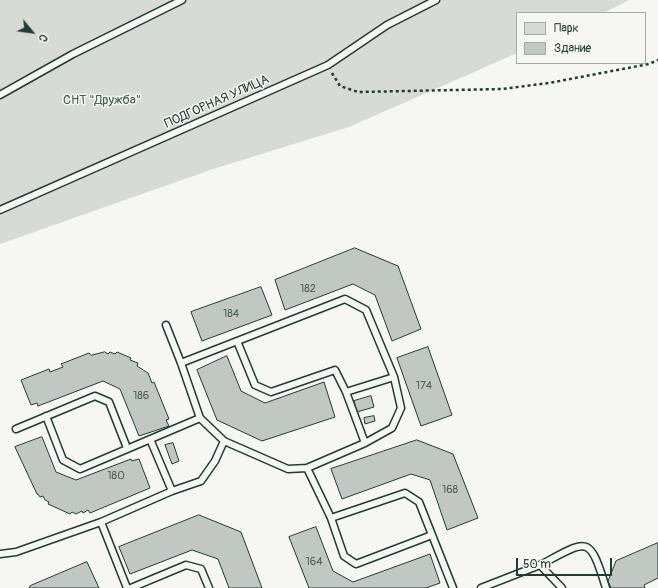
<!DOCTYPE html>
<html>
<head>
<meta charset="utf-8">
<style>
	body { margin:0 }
	#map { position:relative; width:658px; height:588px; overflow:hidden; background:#f6f6f2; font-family:Pangolin,sans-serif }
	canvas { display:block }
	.legend { position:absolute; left:516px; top:12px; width:130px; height:52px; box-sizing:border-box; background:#f6f6f2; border:1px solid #a0aca6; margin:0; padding:5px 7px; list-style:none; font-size:12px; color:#1f3d34 }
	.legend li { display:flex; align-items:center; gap:8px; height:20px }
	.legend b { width:20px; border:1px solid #a0aca6 }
	.north { position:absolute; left:12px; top:12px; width:40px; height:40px; -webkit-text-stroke:3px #f6f6f2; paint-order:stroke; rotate:119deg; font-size:11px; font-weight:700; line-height:16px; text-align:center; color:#1f3d34 }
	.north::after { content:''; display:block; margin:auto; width:14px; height:18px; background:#1f3d34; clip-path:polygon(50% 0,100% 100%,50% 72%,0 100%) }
	.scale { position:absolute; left:516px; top:558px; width:96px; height:18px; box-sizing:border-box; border:2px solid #1f3d34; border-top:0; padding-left:5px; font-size:12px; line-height:14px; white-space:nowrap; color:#1f3d34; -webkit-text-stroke:3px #f6f6f2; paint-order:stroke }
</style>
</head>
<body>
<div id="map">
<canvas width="658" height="588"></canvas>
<ul class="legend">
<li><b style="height:11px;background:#d6dbd6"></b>Парк</li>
<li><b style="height:11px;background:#c1c8c3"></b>Здание</li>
</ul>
<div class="north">С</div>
<div class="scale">50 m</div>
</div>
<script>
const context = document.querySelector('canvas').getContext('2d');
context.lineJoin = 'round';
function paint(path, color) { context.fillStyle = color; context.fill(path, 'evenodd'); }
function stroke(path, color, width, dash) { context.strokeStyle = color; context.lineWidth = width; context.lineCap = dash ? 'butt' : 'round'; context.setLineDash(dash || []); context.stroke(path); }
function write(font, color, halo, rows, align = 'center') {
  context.font = font + ' Pangolin,sans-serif'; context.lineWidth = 3; context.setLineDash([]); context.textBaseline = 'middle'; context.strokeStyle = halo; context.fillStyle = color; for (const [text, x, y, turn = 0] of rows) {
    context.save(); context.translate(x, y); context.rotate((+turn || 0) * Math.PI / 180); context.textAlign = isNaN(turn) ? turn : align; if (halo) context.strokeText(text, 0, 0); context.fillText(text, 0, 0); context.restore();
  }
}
paint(new Path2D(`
	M0 0H629L604 13H517V53L349 127 213 169 0 244Z`), '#d6dbd6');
const building = new Path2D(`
	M355 248 398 266 421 329 392 341 375 295 353 284 285 310 275 280Z
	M261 287 272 315 202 341 191 312Z
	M428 347 452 415 421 426 397 358Z
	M105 352 108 354 110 352 115 354 117 352 131 358 130 360 138 363 137 366 148 373 152 383 154 382 169 419 166 420 169 426 139 436 120 389 103 381 38 406 37 403 31 405 21 380 49 369 50 372 63 367 61 364 89 353 91 355Z
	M227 356 241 391 265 403 324 382 335 417 262 441 217 420 197 370Z
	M371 396 374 407 357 412 354 401Z
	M374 416 375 421 365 424 364 418Z
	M42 437 56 472 76 480 131 459 132 461 139 459 150 488 90 513 88 510 83 513 82 511 76 514 72 512 70 514 48 504 49 502 45 500 43 496 40 497 38 494H37L15 447Z
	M417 440 453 454 478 518 447 530 430 480 411 474 342 499 331 469Z
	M173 443 179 461 172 464 165 445Z
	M199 515 241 532 262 588H229L218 559 192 550 130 574 119 547Z
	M316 527 333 571 353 582 430 554 440 583 426 588H309L289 537Z
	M658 543V578L644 585 645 588H611L608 581 616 561Z
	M87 562 99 588H29L30 586Z`);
paint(building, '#c1c8c3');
stroke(building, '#1f3d34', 1);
const service = new Path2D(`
	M0 95 73 54 182 0
	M0 210 328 65 387 25 436 0
	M345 299 366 310 394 377 401 408 392 428 365 443 307 468 288 469 224 441 200 418 181 363Z
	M166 325 181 363
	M237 341 255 385 271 392 335 370 346 392 365 443
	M346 392 394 377
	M46 416 63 460 80 469 200 418
	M16 429 95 396 109 402 127 448
	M150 439 172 491
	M307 468 331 518 344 556 356 564 432 535
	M331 518 405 493 419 502 453 588
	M0 554 16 552 101 522
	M540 565C588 540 589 533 606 588
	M127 588 101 522 172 491 201 481 215 461 224 441
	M131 588 186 565 201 569 209 588
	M481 588 540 565 562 588`);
stroke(service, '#1f3d34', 9);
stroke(new Path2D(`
	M332 73 340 86 358 92 502 89 549 83 649 64 658 60`), '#1f3d34', 2.5, [3, 3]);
stroke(service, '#f6f6f2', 6);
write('11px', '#486058', null, [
	["182",308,289],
	["184",231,314],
	["174",424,386],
	["186",141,396],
	["180",116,476],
	["168",450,490],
	["164",314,562]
]);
write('13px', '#445d54', '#f6f6f2', [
	["СНТ \"Дружба\"",102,101]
]);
write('13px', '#1f3d34', '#f6f6f2', [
	["ПОДГОРНАЯ УЛИЦА",217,102,-24]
]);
</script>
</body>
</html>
